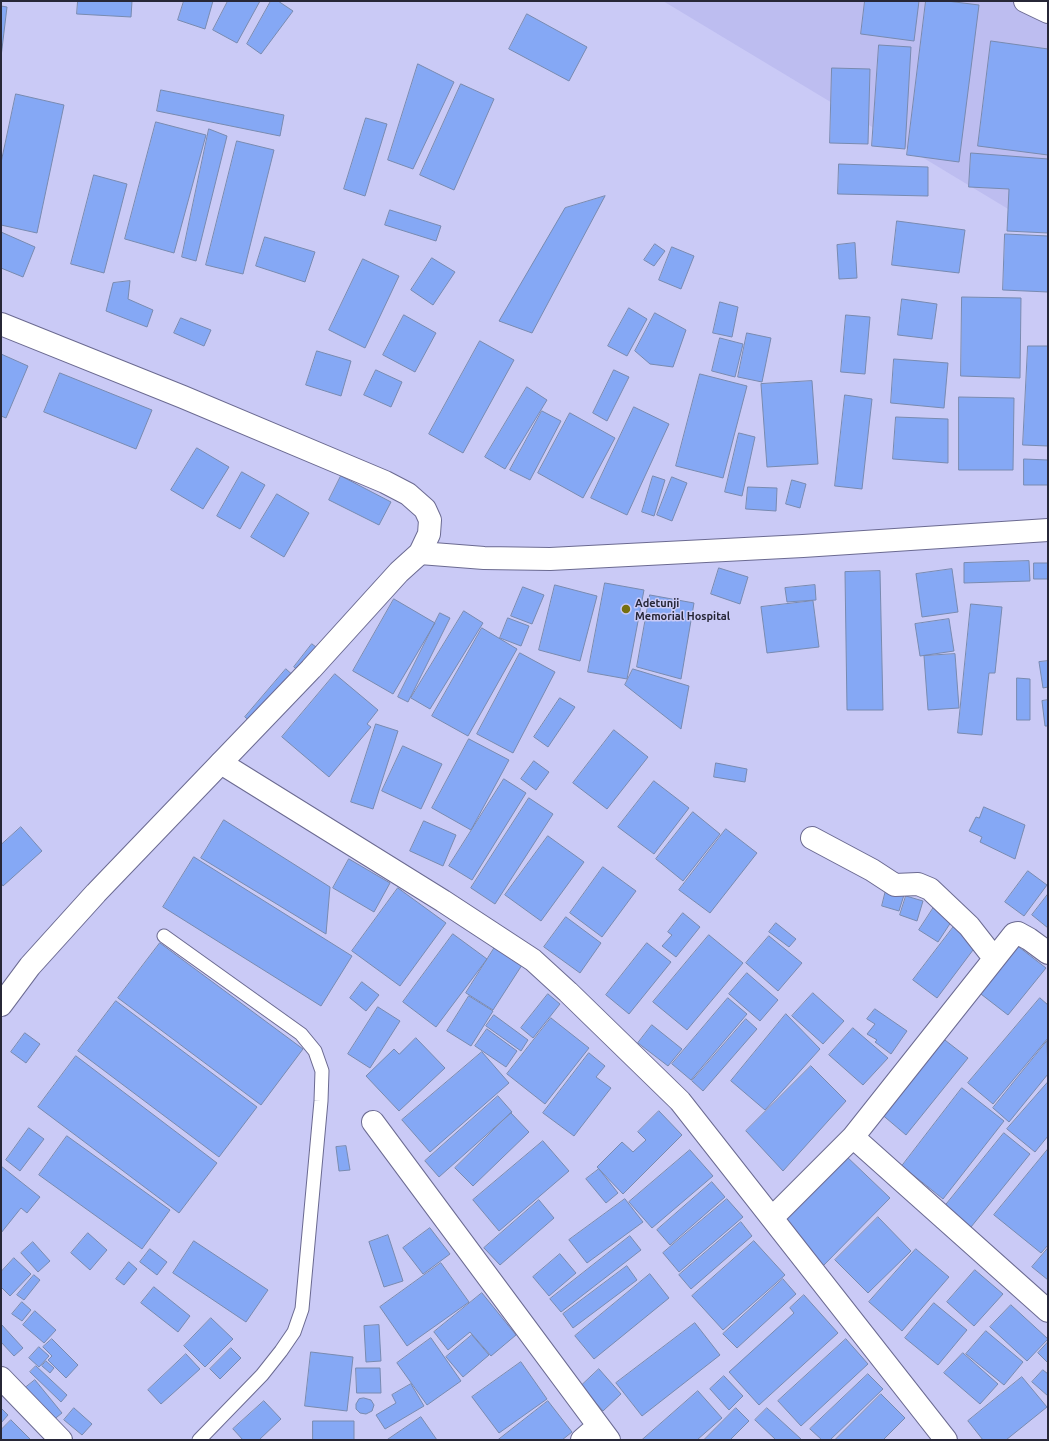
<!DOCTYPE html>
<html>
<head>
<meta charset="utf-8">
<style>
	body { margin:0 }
	#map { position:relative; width:1049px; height:1441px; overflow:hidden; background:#cacaf6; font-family:Ubuntu,sans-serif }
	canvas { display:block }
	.frame { position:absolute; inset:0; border:2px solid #272737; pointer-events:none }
</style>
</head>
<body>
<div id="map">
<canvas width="1049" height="1441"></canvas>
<div class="frame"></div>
</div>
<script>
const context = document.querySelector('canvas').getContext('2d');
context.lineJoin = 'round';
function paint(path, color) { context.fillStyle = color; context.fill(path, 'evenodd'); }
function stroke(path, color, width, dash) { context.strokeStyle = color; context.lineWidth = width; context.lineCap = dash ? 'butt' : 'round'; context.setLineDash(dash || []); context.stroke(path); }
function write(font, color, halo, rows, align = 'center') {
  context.font = font + ' Ubuntu,sans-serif'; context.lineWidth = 3; context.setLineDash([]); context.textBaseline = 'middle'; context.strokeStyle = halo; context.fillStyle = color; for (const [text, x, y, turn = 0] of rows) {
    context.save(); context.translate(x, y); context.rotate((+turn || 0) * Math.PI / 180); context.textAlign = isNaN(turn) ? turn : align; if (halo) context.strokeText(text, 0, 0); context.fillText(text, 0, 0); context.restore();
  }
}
paint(new Path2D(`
	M663 1H1048V233Z`), '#bdbdf0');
const building = new Path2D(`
	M78 1H132L131 17 77 14Z
	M184 1H213L205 29 178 20Z
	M228 1H260L237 43 213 30Z
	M271 1H278L293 11 261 54 247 44Z
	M865 1H919L914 41 861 34Z
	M926 1H947L979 5 959 162 907 155Z
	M1 6 7 7 1 57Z
	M527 14 587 47 569 81 509 49Z
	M991 41 1048 49V155L978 146Z
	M879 45 911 47 905 149 872 146Z
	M418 64 454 82 413 169 388 160Z
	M832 68 870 69 868 144 830 143Z
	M461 84 494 99 454 190 420 175Z
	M161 90 284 115 280 136 157 111Z
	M16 94 64 105 37 233 1 225V163Z
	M366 118 387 124 365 196 344 189Z
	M156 122 206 135 174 253 125 239Z
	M209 129 227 136 196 261 182 257Z
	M237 141 274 150 243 274 206 265Z
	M971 153 1048 159V233L1007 231 1009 189 969 187Z
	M839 164 928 167V196L838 194Z
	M94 175 127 184 104 273 71 264Z
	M605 196 532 333 499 321 565 208Z
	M390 210 441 226 436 241 385 225Z
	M897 221 965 230 959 273 892 265Z
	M1 232 35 247 23 277 1 268Z
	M1005 234 1048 236V292L1003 290Z
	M265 237 315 252 305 282 256 266Z
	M855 243 857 278 839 279 837 245Z
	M655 244 665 251 654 266 644 260Z
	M672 247 694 256 681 289 659 280Z
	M432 258 455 272 433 305 411 290Z
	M363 259 399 276 365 348 329 330Z
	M130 281 128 299 153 310 147 327 106 311 113 283Z
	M962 297 1021 298 1020 378 961 376Z
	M902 299 937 304 932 339 898 335Z
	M720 302 738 307 732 337 713 333Z
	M629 308 647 319 627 356 608 346Z
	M655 313 686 330 673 367 650 364 635 351Z
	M404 315 436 333 415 372 383 355Z
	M846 315 870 317 865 374 841 372Z
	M181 318 211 330 204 346 174 333Z
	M747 333 771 338 762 382 738 377Z
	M720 338 743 344 735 377 712 371Z
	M480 341 514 360 463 453 429 434Z
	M1028 346H1048V446L1023 445Z
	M317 351 351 361 341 396 306 385Z
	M1 354 28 366 6 418 1 416Z
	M894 359 948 363 944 408 891 403Z
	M376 370 402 382 391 407 364 395Z
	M614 370 629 377 607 421 593 413Z
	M60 373 152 410 136 449 44 412Z
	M700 374 747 386 723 478 676 466Z
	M812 381 818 464 767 467 761 384Z
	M527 387 547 400 505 469 485 457Z
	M845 395 872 399 862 489 835 486Z
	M959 397 1014 398 1013 470H959Z
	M634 407 669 424 627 515 591 498Z
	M542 411 561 421 530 480 510 470Z
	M570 413 615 438 583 498 538 473Z
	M896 417 948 419V463L893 459Z
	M739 433 755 437 742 496 725 492Z
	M197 448 229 467 203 509 171 490Z
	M1024 459 1048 460V485H1024Z
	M242 472 265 485 240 529 217 516Z
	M341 476 391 502 379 525 329 500Z
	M653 476 665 480 654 516 642 512Z
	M672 477 687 483 672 521 657 515Z
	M792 480 806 484 800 508 786 504Z
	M748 487 777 488 776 511 746 509Z
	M277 494 309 513 284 557 251 537Z
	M1029 561 1030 581 964 583V563Z
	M1034 563H1048V579H1034Z
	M719 568 748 577 740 604 711 594Z
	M952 569 958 612 922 617 916 574Z
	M880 571 883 710H847L845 572Z
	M605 583 644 590 627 679 588 672Z
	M555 585 597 596 580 661 539 650Z
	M815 585 816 600 787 602 785 588Z
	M523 587 544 595 532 624 511 616Z
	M650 595 694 603 681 679 637 667Z
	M394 599 435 623 393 694 353 671Z
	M813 601 819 647 767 653 761 607Z
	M971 604 1002 607 995 673H989L982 735 958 733Z
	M464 611 483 623 430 709 411 698Z
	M440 613 450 618 408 702 398 697Z
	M508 618 529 626 521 646 500 638Z
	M949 619 954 651 920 656 915 624Z
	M482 628 517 649 468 736 432 716Z
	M312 644 320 650 301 673 294 667Z
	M520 653 555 672 513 753 477 734Z
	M955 654 959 708 928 710 924 656Z
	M1048 661V687L1043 688 1039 662Z
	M286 669 295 677 254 725 245 717Z
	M633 669 689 686 681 729 625 685Z
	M335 674 378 710 367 724 371 727 329 777 282 737Z
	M1017 678 1030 679V720H1017Z
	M560 698 575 707 548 747 534 737Z
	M1048 700V726H1045L1042 701Z
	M376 724 398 731 373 809 351 802Z
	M614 730 648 757 607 809 573 783Z
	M469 739 509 760 471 830 432 808Z
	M403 746 442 764 421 809 382 791Z
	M534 761 549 772 536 790 521 779Z
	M716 763 747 769 745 782 714 777Z
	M504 779 526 793 472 880 449 866Z
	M654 781 689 808 654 854 618 827Z
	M529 798 553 814 495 904 471 888Z
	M984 807 1025 825 1015 859 980 842 982 837 969 831 976 817 979 818Z
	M693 812 720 834 683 881 656 859Z
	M224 820 330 887 326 934 201 858Z
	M424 821 456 835 443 866 410 851Z
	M21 827 42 851 3 886 1 883V845Z
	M726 829 757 853 710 913 679 890Z
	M548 836 584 862 541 921 505 895Z
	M194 857 352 956 321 1006 163 907Z
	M349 859 390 883 374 912 333 888Z
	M603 867 636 891 602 937 570 913Z
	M1028 871 1047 885 1024 916 1005 902Z
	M398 888 446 923 400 986 352 951Z
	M886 890 904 895 899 911 882 906Z
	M1048 894V928L1032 915Z
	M906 896 923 901 917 921 900 915Z
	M934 907 953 919 938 942 919 930Z
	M683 913 700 927 676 957 662 946 672 935 668 932Z
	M566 917 601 943 580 973 544 947Z
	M776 923 796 939 789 947 769 932Z
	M955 925 979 942 937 998 913 980Z
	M453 934 487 959 436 1027 403 1002Z
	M709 935 743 963 687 1030 653 1002Z
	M769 936 802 963 778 991 746 963Z
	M160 943 303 1049 261 1105 118 998Z
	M647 943 671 962 629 1014 606 995Z
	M1015 944 1046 968 1008 1015 977 991Z
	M495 947 522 965 493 1010 466 993Z
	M747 973 778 1000 760 1021 729 994Z
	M362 982 379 995 366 1011 350 998Z
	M813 993 844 1021 823 1044 792 1016Z
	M548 994 560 1004 533 1038 521 1028Z
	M469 996 493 1011 471 1046 447 1031Z
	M728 998 747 1014 691 1080 672 1064Z
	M1040 998 1048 1005V1038L993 1104 968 1083Z
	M116 1001 257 1107 219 1157 78 1051Z
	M378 1007 400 1021 370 1068 348 1054Z
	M875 1009 907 1031 891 1054 875 1042 877 1040 867 1034 875 1024 867 1019Z
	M786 1014 820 1049 765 1110 731 1081Z
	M494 1015 528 1040 521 1051 486 1026Z
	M551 1018 589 1048 545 1104 507 1074Z
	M746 1019 757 1029 703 1091 692 1081Z
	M652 1025 682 1049 668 1066 638 1043Z
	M853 1028 888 1058 863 1085 829 1055Z
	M487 1029 517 1051 506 1067 475 1046Z
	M25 1033 40 1044 26 1063 11 1052Z
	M941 1037 968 1058 906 1135 879 1112Z
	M416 1038 445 1068 399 1111 366 1076 394 1049 399 1054Z
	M1047 1041 1048 1074 1009 1122 993 1108Z
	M482 1052 509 1083 430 1152 402 1120Z
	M589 1053 605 1066 596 1077 611 1088 574 1136 543 1113Z
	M76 1056 217 1163 179 1213 38 1107Z
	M811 1066 846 1101 783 1171 746 1131Z
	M1048 1082V1136L1035 1152 1007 1129Z
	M962 1088 1004 1121 943 1199 902 1166Z
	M498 1096 512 1112 439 1177 425 1161Z
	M659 1111 682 1135 623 1194 597 1167 622 1142 633 1152 646 1140 638 1132Z
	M511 1113 529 1132 473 1186 455 1168Z
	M29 1128 44 1139 20 1171 6 1160Z
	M1004 1133 1030 1154 971 1227 945 1206Z
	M67 1136 170 1210 142 1249 39 1175Z
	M543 1141 569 1171 499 1231 473 1200Z
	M346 1146 350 1170 339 1171 336 1147Z
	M1048 1149V1245L1041 1253 994 1215Z
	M690 1150 713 1176 652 1228 629 1202Z
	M844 1154 890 1198 822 1267 784 1217Z
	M1 1166 40 1197 27 1213 21 1208 1 1233Z
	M599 1169 618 1193 606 1203 586 1179Z
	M712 1182 725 1197 670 1245 657 1230Z
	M625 1199 643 1222 587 1263 569 1240Z
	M727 1199 743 1217 679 1272 663 1253Z
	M539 1200 554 1218 500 1265 484 1248Z
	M878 1217 911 1251 868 1293 835 1260Z
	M741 1222 752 1236 691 1289 679 1275Z
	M430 1228 450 1254 423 1274 403 1248Z
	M88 1233 107 1250 90 1270 71 1253Z
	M388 1235 403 1281 384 1287 369 1242Z
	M630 1236 641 1250 561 1312 550 1299Z
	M194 1241 268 1290 246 1322 173 1273Z
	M754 1241 785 1275 723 1330 692 1296Z
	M33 1242 50 1261 38 1272 21 1253Z
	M1048 1248V1280L1032 1267Z
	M150 1249 167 1262 157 1275 140 1262Z
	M916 1249 949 1277 902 1331 869 1302Z
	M560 1254 576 1273 549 1296 533 1277Z
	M14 1258 31 1274 10 1296 1 1287V1272Z
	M129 1262 137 1269 124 1285 116 1279Z
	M441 1263 469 1302 407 1346 380 1307Z
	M627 1266 637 1280 573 1328 563 1314Z
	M975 1270 1003 1294 974 1326 947 1302Z
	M650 1274 669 1298 594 1359 575 1336Z
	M34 1275 40 1280 24 1300 17 1295Z
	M783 1279 796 1294 737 1348 723 1334Z
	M154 1287 190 1316 178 1332 141 1303Z
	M482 1293 516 1335 491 1356 470 1332 448 1350 434 1332Z
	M804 1295 838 1333 759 1405 729 1372 794 1313 790 1308Z
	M22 1302 31 1310 22 1321 12 1314Z
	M934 1303 967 1330 938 1365 905 1338Z
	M1011 1305 1048 1339 1027 1361 990 1327Z
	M35 1311 56 1330 44 1343 23 1325Z
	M211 1318 233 1339 205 1367 184 1346Z
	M695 1323 720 1355 642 1416 616 1383Z
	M1 1324 23 1348 14 1356 1 1342Z
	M379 1325 381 1361 366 1362 364 1326Z
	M986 1331 1023 1362 1004 1385 966 1354Z
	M472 1335 489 1355 463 1377 446 1357Z
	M431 1338 461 1381 427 1405 397 1363Z
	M52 1339 78 1365 66 1378 48 1360 52 1356 43 1347Z
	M846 1339 868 1364 801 1426 778 1401Z
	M1048 1342V1363L1038 1353Z
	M39 1347 49 1356 39 1367 29 1358Z
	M231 1348 241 1358 220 1379 210 1369Z
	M311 1352 353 1357 347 1411 305 1406Z
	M963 1353 998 1384 980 1404 944 1373Z
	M186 1354 200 1369 161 1404 148 1390Z
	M46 1361 54 1368 50 1373 42 1366Z
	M521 1362 547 1399 499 1433 472 1397Z
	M36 1366 67 1395 61 1402 30 1372Z
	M356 1368H380L381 1393H357Z
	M599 1369 621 1394 603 1411 581 1386Z
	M1043 1370 1048 1374V1396L1032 1382Z
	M868 1374 883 1389 830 1440H822L810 1429Z
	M724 1376 743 1396 729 1410 710 1389Z
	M1022 1377 1047 1407 1006 1440H983L968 1421Z
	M35 1380 62 1413 52 1421 25 1388Z
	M411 1384 424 1406 385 1429 376 1415 396 1403 392 1395Z
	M698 1391 722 1418 697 1440H642Z
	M881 1394 905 1418 883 1440H835Z
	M364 1398 371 1400 374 1405 372 1411 366 1414 360 1413 356 1409V1404L359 1399Z
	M264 1401 281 1419 259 1440H243L233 1429Z
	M548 1401 572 1432 562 1440H498Z
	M1 1408 8 1415 1 1423Z
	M74 1408 92 1424 82 1435 64 1420Z
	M736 1408 749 1421 730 1440H704Z
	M767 1408 801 1439 800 1440H776L755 1420Z
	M421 1417 437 1440H387Z
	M11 1420 31 1440H1V1430Z
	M313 1421H354V1440H313Z`);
paint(building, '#85a8f5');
stroke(building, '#788ab0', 1);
const lane = new Path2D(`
	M164 936 301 1034 315 1051 322 1071 321 1101 302 1309 294 1332 281 1351 262 1375 199 1440`);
const street = new Path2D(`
	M1025 1 1048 12
	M420 553 484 558 550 559 803 546 1048 530
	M221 763 443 901 533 960 568 992 680 1101 946 1440
	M812 838 872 870 895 885 918 884 930 889 969 926 994 958
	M373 1122 609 1440
	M853 1137 1048 1311
	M773 1217 853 1137 1014 934 1018 933 1029 939 1048 953
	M582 1440 598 1426`);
const secondary = new Path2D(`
	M1 324 183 397 385 482 408 494 425 509 430 520 429 534 420 553 399 572 311 669 96 893 30 966 1 1005
	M1 1378 61 1440`);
stroke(lane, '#6b6a91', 15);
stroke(street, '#6b6a91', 24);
stroke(secondary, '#6b6a91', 24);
stroke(lane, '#fff', 13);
stroke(street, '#fff', 22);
stroke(secondary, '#fff', 22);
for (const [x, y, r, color] of [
	[626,609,5,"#767010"]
]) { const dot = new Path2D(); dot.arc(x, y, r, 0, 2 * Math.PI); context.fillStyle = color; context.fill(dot); stroke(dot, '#cacaf6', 1.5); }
write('bold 11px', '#272737', '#cacaf6', [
	["Adetunji",635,603],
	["Memorial Hospital",635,616]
], 'left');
</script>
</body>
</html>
